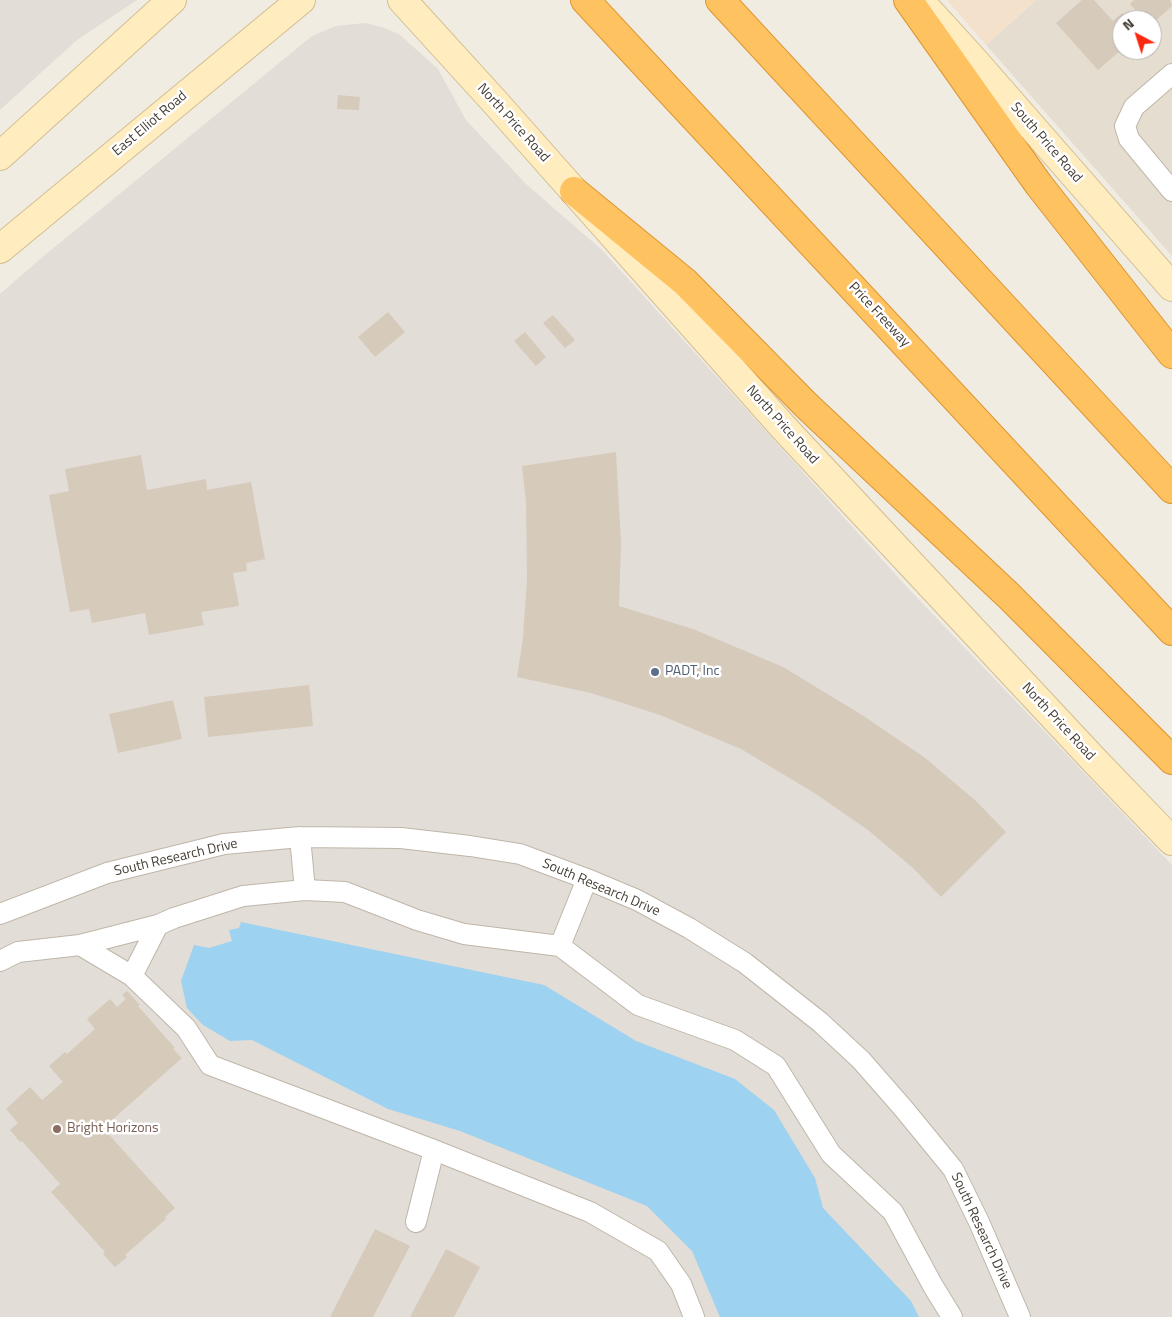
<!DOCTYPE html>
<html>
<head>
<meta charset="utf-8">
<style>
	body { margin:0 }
	#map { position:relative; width:1172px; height:1317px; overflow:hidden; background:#f1ece2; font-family:"Titillium Web",sans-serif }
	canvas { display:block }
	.north { position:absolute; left:1112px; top:10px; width:50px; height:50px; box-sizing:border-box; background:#fff; border:1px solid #b4b1ad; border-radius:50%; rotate:320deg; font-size:14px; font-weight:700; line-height:20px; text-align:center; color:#433c33 }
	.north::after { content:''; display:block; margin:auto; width:18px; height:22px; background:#fb2710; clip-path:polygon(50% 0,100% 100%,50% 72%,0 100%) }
</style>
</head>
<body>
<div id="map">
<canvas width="1172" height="1317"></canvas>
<div class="north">N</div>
</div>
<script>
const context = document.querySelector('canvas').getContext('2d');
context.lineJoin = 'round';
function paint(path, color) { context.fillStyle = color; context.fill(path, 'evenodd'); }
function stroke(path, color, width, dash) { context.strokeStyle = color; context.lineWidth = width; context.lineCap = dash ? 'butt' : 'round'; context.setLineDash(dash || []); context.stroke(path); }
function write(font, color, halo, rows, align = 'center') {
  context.font = font + ' "Titillium Web",sans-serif'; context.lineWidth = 5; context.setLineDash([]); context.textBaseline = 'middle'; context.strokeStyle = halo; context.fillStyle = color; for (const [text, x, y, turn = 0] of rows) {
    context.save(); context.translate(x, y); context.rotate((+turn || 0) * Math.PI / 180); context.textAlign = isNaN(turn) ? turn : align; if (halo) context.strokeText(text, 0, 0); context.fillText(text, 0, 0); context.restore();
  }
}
paint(new Path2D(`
	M1036 0H1172V256L986 45ZM1122 20H1152V50H1122Z`), '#e5ded0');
paint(new Path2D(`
	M947 0H1036L986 45Z`), '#f4e1cc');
paint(new Path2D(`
	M0 0H137L77 40 0 110Z
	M365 23 382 27 399 34 438 69 466 120 526 184 602 250 906 586 1172 865V1317H0V294L45 255 312 36 336 26Z`), '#e3ddd7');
paint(new Path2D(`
	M241 922 544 985 636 1041 735 1079 774 1110 815 1178 823 1208 911 1301 919 1317H720L692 1251 647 1206 460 1131 388 1109 252 1040 230 1041 203 1025 187 1008 181 981 194 945 209 948 232 941 229 930 239 928Z`), '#9dd2f0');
paint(new Path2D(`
	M1082 0H1094L1113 21 1122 13 1128 20H1122V49L1098 70 1056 23Z
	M1134 0H1170L1172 6 1152 24V20H1144L1130 4Z
	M338 95 360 97 359 110 337 109Z
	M388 312 405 332 375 357 358 337Z
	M553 315 575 340 565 348 543 323Z
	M525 332 546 357 536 366 514 341Z
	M616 452 621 543 619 606 693 629 783 667 862 715 924 757 976 801 1006 832 941 897 913 868 868 830 813 792 741 749 660 715 591 693 517 677 523 638 527 579 526 501 522 466Z
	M141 455 147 490 206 479 207 490 251 482 265 559 246 563 247 571 233 573 239 606 201 612 204 625 149 635 145 613 92 623 89 609 70 612 49 495 69 491 65 469Z
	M309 685 313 726 208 737 204 697Z
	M173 700 182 739 118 753 109 714Z
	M127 991 140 1005 138 1006 175 1048 173 1049 182 1058 103 1128 175 1208 165 1217 166 1219 125 1255 127 1257 115 1267 103 1254 105 1252 51 1192 60 1184 22 1141 20 1142 10 1130 18 1123 6 1109 30 1087 42 1100 63 1082 49 1066 65 1052 67 1054 95 1029 87 1019 110 999 117 1007 126 999 122 995Z
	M375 1229 410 1246 373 1317H330Z
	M446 1249 480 1267 454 1317H410Z`), '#d6cabb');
const street = new Path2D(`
	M1172 74 1134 107 1125 126 1129 139 1172 191
	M300 837 305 890
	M0 914 107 873 224 844 300 837 401 838 470 846 520 854 587 879 637 900 689 928 745 963 820 1022 861 1060 903 1108 953 1169 979 1222 1020 1317
	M158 925 132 976 186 1028 210 1065 434 1150 590 1212 658 1251 681 1284 694 1317
	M80 945 132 976
	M560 946 587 879
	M0 961 18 952 80 945 158 925 174 918 243 896 305 890 345 892 417 920 464 934 560 946 638 1005 735 1040 776 1066 831 1154 893 1212 933 1286 952 1317
	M416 1222 434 1150`);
const secondary = new Path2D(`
	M402 0 494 101 784 428 1094 760 1172 841
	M919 0 971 57 1172 287
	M0 156 172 0
	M0 249 301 0`);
const highway = new Path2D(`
	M585 0 1172 631
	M720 0 1172 489
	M908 0 1039 185 1172 354
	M574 191 685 282 807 406 1009 596 1172 760`);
stroke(street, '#bfb6a8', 22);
stroke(secondary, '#d2be91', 30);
stroke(highway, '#dd9530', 30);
stroke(street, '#fff', 20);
stroke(secondary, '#ffecbf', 28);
stroke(highway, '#fec260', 28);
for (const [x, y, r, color] of [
	[655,672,5,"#5c6f8a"],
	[57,1129,5,"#8d6e63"]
]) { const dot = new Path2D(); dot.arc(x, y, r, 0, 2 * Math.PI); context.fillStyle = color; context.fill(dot); stroke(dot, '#fff', 2); }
write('14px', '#433c33', '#fff', [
	["North Price Road",513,123,48],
	["East Elliot Road",150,124,-40],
	["South Price Road",1046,143,49],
	["Price Freeway",879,315,47],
	["North Price Road",782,425,48],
	["North Price Road",1058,722,47],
	["South Research Drive",176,858,-13],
	["South Research Drive",601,888,23],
	["South Research Drive",981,1231,65]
]);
write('14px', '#4e5e75', '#fff', [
	["PADT, Inc",665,672]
], 'left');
write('14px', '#785e54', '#fff', [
	["Bright Horizons",67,1129]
], 'left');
</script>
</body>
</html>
